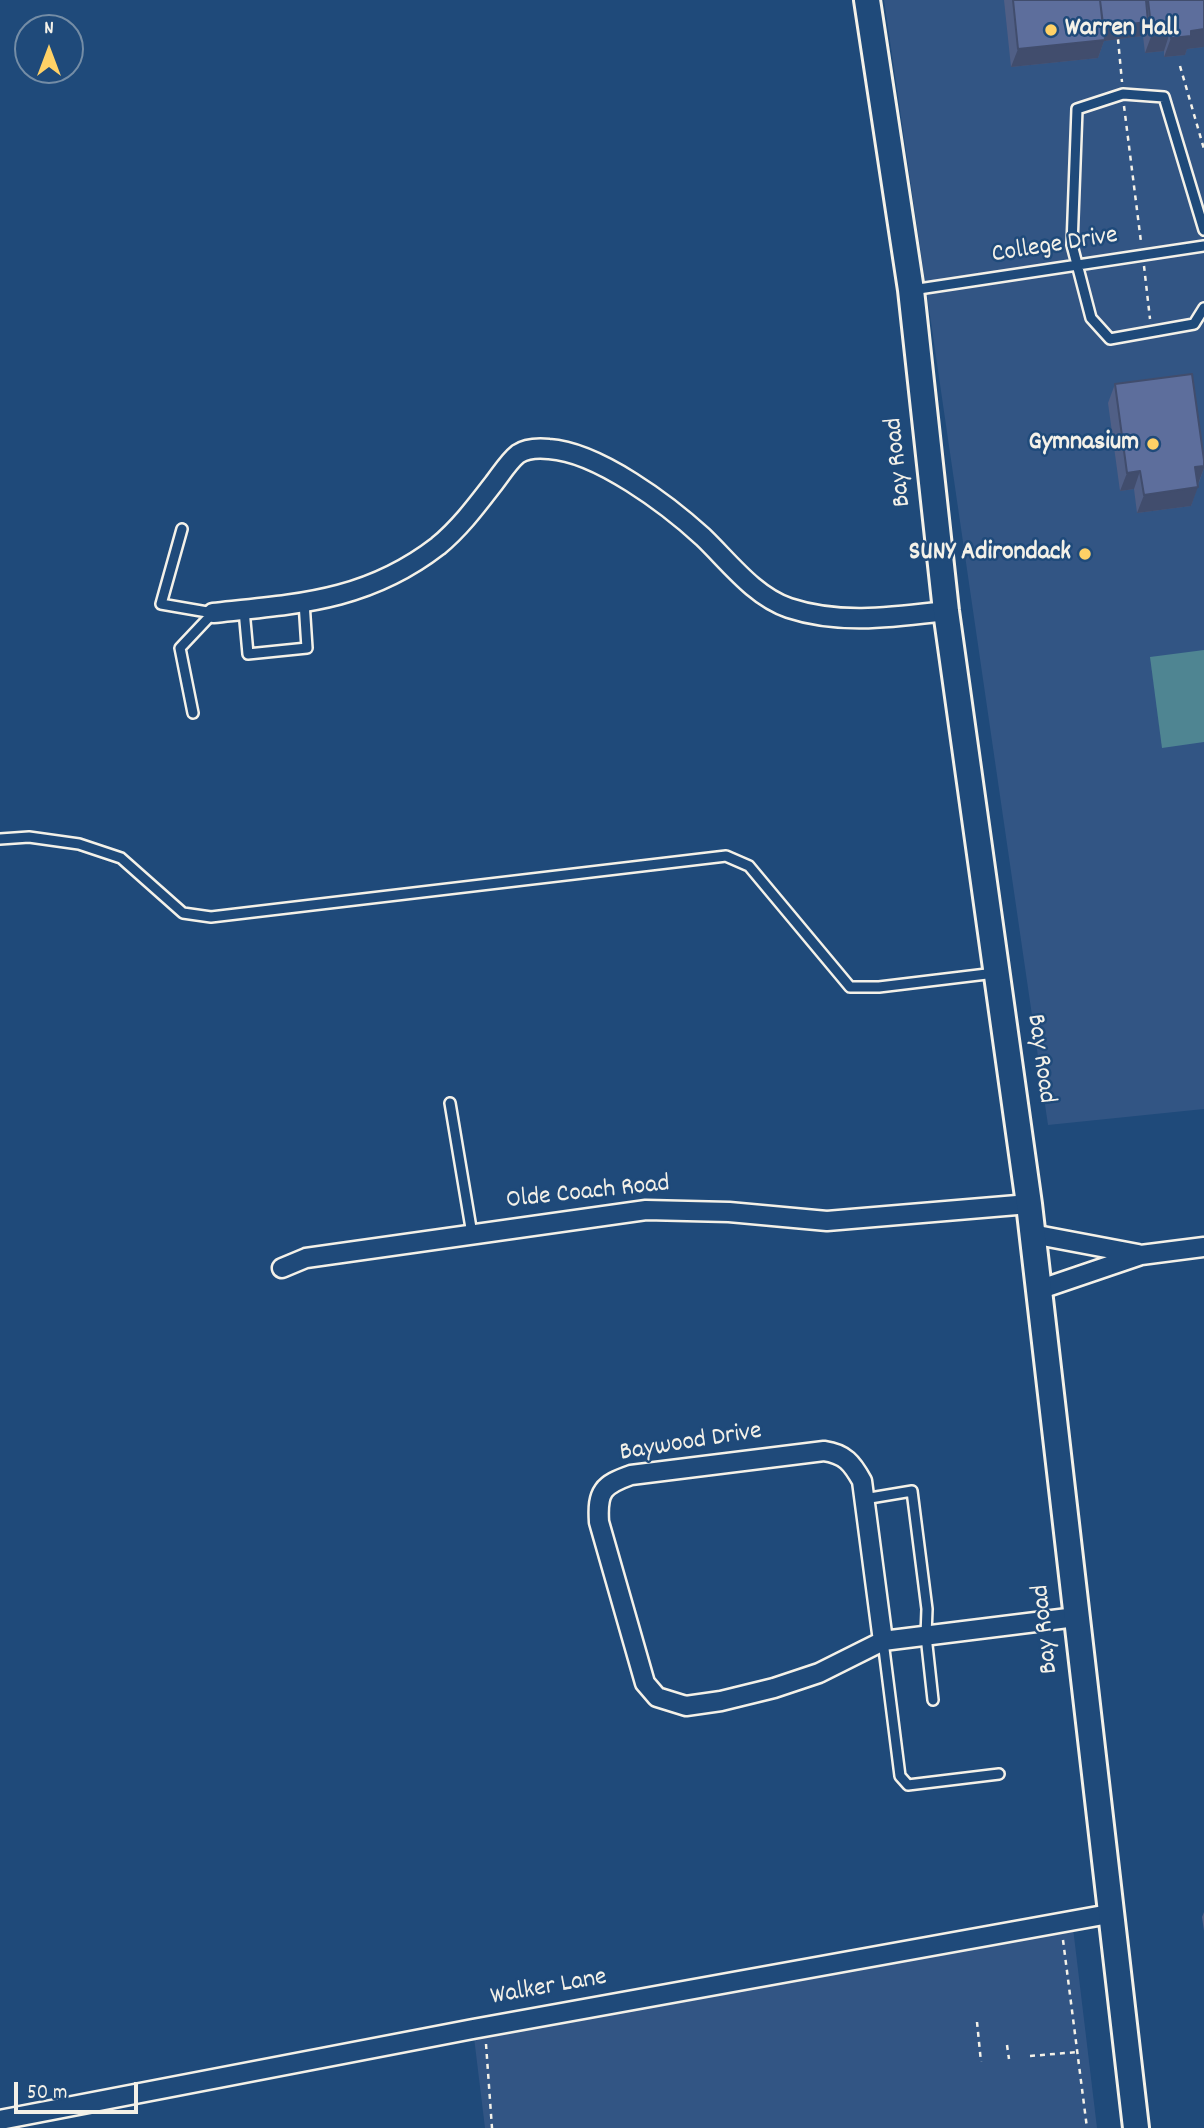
<!DOCTYPE html>
<html>
<head>
<meta charset="utf-8">
<style>
	body { margin:0 }
	#map { position:relative; width:1204px; height:2128px; overflow:hidden; background:#1f4a7a; font-family:Dekko,sans-serif }
	canvas { display:block }
	.north { position:absolute; left:14px; top:14px; width:70px; height:70px; box-sizing:border-box; background:#1f4a7a; border:2px solid #748da6; border-radius:50%; rotate:0deg; font-size:19px; font-weight:700; line-height:28px; text-align:center; color:#f4f1e8 }
	.north::after { content:''; display:block; margin:auto; width:24px; height:32px; background:#ffd166; clip-path:polygon(50% 0,100% 100%,50% 72%,0 100%) }
	.scale { position:absolute; left:14px; top:2082px; width:124px; height:32px; box-sizing:border-box; border:4px solid #f4f1e8; border-top:0; padding-left:9px; font-size:21px; line-height:24px; white-space:nowrap; color:#f4f1e8; -webkit-text-stroke:5px #1f4a7a; paint-order:stroke }
</style>
</head>
<body>
<div id="map">
<canvas width="1204" height="2128"></canvas>
<div class="north">N</div>
<div class="scale">50 m</div>
</div>
<script>
const context = document.querySelector('canvas').getContext('2d');
context.lineJoin = 'round';
function paint(path, color) { context.fillStyle = color; context.fill(path, 'evenodd'); }
function stroke(path, color, width, dash) { context.strokeStyle = color; context.lineWidth = width; context.lineCap = dash ? 'butt' : 'round'; context.setLineDash(dash || []); context.stroke(path); }
function write(font, color, halo, rows, align = 'center') {
  context.font = font + ' Dekko,sans-serif'; context.lineWidth = 5; context.setLineDash([]); context.textBaseline = 'middle'; context.strokeStyle = halo; context.fillStyle = color; for (const [text, x, y, turn = 0] of rows) {
    context.save(); context.translate(x, y); context.rotate((+turn || 0) * Math.PI / 180); context.textAlign = isNaN(turn) ? turn : align; if (halo) context.strokeText(text, 0, 0); context.fillText(text, 0, 0); context.restore();
  }
}
paint(new Path2D(`
	M884 0H1204V1109L1048 1125Z
	M1073 1928 1097 2128H485L473 2029Z`), '#325584');
paint(new Path2D(`
	M1204 650V742L1162 748 1150 657Z`), '#4f8592');
const lane = new Path2D(`
	M1204 230 1164 97 1123 94 1077 109 1072 245 1091 318 1110 339 1194 324 1204 308
	M912 290 1204 246
	M182 529 161 604 213 613
	M244 610 248 654 307 648 304 602
	M193 713 180 648 213 613
	M0 839 29 837 79 844 121 858 183 913 211 917 726 856 749 866 850 987H879L995 973
	M450 1103 472 1234
	M864 1499 912 1491 927 1609 926 1636 933 1700
	M883 1641 900 1776 908 1785 999 1774`);
const street = new Path2D(`
	M213 613C298 604 367 601 438 546 460 528 477 505 494 483 501 474 509 461 518 454 527 448 539 448 549 449 598 452 668 505 703 537 729 562 754 596 789 608 840 625 894 617 946 611
	M1032 1234 1138 1254
	M282 1268 306 1258 646 1210 729 1212 827 1221 1029 1204
	M1038 1290 1141 1255 1204 1247
	M883 1641 862 1481C852 1463 845 1454 824 1451L631 1475C603 1485 597 1491 599 1522L645 1683 657 1697 686 1706 721 1701 774 1688 819 1673 883 1641 1076 1617
	M0 2120 473 2029 1109 1914`);
const secondary = new Path2D(`
	M867 0 911 290 946 611 1029 1204 1136 2128`);
stroke(lane, '#f4f1e8', 14);
stroke(street, '#f4f1e8', 23);
stroke(secondary, '#f4f1e8', 30);
stroke(new Path2D(`
	M1118 39 1122 82
	M1180 66 1204 149
	M1124 106 1141 242
	M1144 266 1150 319
	M1063 1940 1087 2128
	M977 2022 981 2062
	M486 2044 492 2128
	M1007 2045 1009 2059
	M1030 2056 1078 2052`), '#f4f1e8', 2.5, [5, 5]);
stroke(lane, '#1f4a7a', 9);
stroke(street, '#1f4a7a', 18);
stroke(secondary, '#1f4a7a', 24);
paint(new Path2D(`
	M1004 0H1204V47L1187 49 1185 55 1164 57V51L1145 53 1143 36 1104 41 1098 58 1011 67Z
	M1115 384 1204 460V468L1191 506 1137 513 1134 489 1120 491 1108 403Z
	M1204 1912V1931L1202 1917Z`), '#505f86');
paint(new Path2D(`
	M1148 22 1143 36 1104 41 1098 58 1011 67 1018 49 1101 27Z
	M1204 29V47L1187 49 1185 55 1164 57 1171 38 1191 31Z
	M1170 32 1164 51 1145 53 1152 34Z
	M1204 466V468L1198 484 1195 467Z
	M1140 471 1134 489 1120 491 1127 473Z
	M1198 487 1191 506 1137 513 1144 495Z`), '#414d6d');
const building = new Path2D(`
	M1013 0H1100L1105 40 1018 49Z
	M1100 0H1146L1148 22 1103 27Z
	M1148 0H1204V29L1191 31V36L1171 38 1170 32 1152 34Z
	M1192 374 1204 460V466L1195 467 1198 487 1144 495 1140 471 1127 473 1115 384Z`);
paint(building, '#5d6e9c');
stroke(building, '#414d6d', 2);
for (const [x, y, r, color] of [
	[1051,30,7,"#ffd166"],
	[1153,444,7,"#ffd166"],
	[1085,554,7,"#ffd166"]
]) { const dot = new Path2D(); dot.arc(x, y, r, 0, 2 * Math.PI); context.fillStyle = color; context.fill(dot); stroke(dot, '#1f4a7a', 2.5); }
write('bold 26px', '#f4f1e8', '#1f4a7a', [
	["Warren Hall",1065,30,"left"],
	["Gymnasium",1139,444],
	["SUNY Adirondack",1071,554]
], 'right');
write('26px', '#f4f1e8', '#1f4a7a', [
	["College Drive",1055,247,-9],
	["Bay Road",900,462,-96],
	["Bay Road",1039,1059,82],
	["Olde Coach Road",588,1194,-6],
	["Baywood Drive",691,1444,-9],
	["Bay Road",1047,1629,-96],
	["Walker Lane",549,1989,-10]
]);
</script>
</body>
</html>
